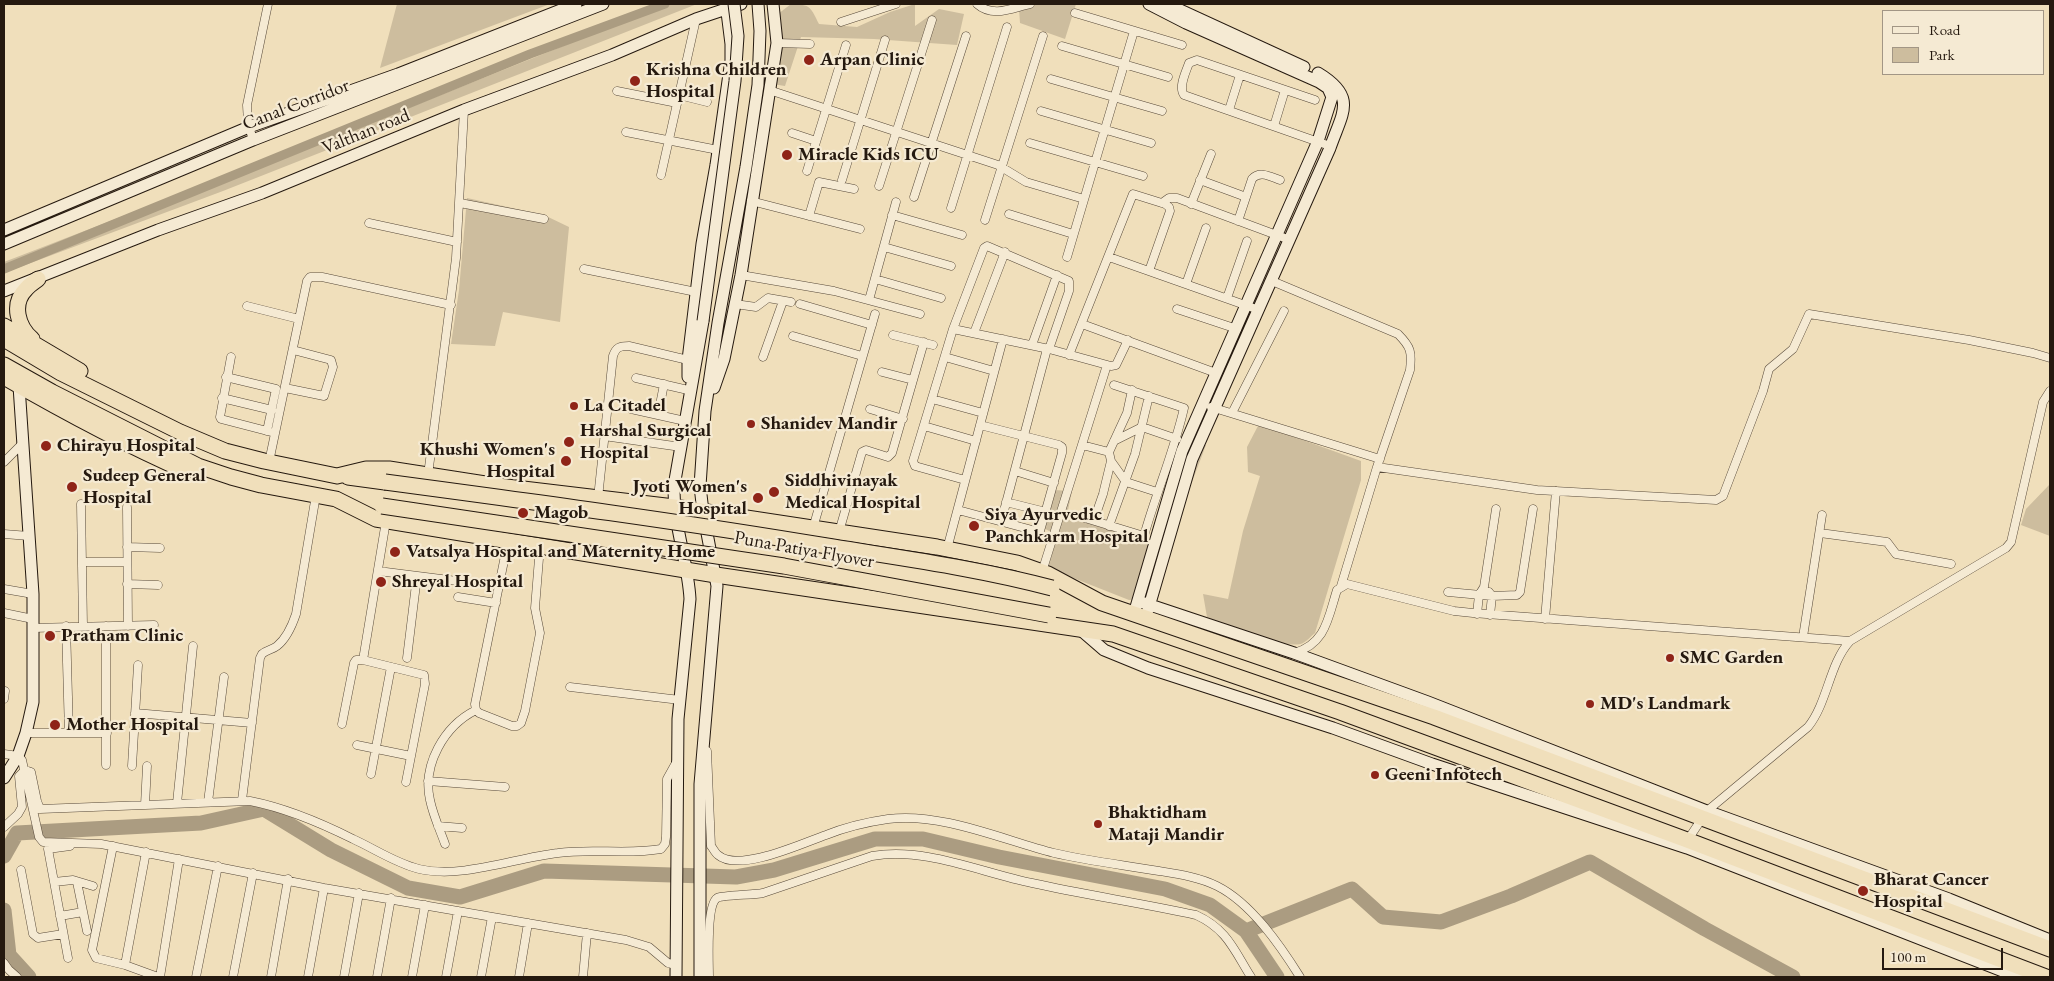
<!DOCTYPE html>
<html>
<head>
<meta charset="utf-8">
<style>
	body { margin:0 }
	#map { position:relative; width:2054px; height:981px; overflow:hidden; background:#f0dfbb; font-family:"EB Garamond",serif }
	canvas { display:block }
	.frame { position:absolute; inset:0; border:5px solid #25190f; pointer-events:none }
	.legend { position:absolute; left:1882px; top:10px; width:162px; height:65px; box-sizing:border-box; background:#f5ead3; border:1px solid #a29685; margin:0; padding:6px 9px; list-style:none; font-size:15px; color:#25190f }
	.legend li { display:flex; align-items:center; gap:10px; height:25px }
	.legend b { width:25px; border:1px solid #a29685 }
	.scale { position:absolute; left:1882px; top:948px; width:121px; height:22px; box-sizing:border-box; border:2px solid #25190f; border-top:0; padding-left:6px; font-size:15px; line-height:18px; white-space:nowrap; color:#25190f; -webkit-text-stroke:4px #f5ead3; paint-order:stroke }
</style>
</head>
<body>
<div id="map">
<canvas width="2054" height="981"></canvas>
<div class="frame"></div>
<ul class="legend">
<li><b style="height:6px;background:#f5ead3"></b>Road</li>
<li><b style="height:14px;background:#cdbd9e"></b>Park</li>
</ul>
<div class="scale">100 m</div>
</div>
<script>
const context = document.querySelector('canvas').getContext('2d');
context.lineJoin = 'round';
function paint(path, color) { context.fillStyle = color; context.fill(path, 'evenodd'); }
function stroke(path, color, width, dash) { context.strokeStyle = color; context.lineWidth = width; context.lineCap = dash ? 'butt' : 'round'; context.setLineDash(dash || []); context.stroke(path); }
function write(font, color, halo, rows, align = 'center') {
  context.font = font + ' "EB Garamond",serif'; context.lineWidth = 4.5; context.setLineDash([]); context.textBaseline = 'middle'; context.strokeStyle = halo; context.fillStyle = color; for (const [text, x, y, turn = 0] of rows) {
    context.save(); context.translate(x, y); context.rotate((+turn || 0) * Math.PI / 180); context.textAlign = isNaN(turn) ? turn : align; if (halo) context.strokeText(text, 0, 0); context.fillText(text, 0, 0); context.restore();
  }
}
paint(new Path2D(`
	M397 4H550L380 68Z
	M668 4H697L223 191 4 273V262L162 201 221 183Z
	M791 4C811 4 811 8 819 24L857 27 890 12 915 4V26L939 9 964 14 957 45 874 39 801 37 785 86 772 84 778 14Z
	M1039 4H1076L1065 39 1020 23 1019 9Z
	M467 198 544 215 569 227 560 322 503 312 495 346 451 344 459 290Z
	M1259 424 1361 461V480L1315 633C1311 636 1307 641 1303 643 1286 651 1225 625 1207 617L1203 594 1228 599 1243 531 1260 476 1248 472 1247 447Z
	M1190 440 1206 445 1186 498 1158 597 1129 600 1048 568 1058 535 1045 529 1054 490 1072 491 1067 515 1158 545Z
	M2050 484V536L2021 525 2026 509Z`), '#cdbd9e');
stroke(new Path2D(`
	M4 269 530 54 665 4`), '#ab9c81', 9);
stroke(new Path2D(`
	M4 856 17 833 201 823 264 809 331 850 408 888 460 897 544 871 736 877 774 870 875 839H923L999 857 1165 889 1210 905 1246 931 1277 977
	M4 910 9 955 29 977
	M1246 931 1352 889 1383 917 1441 922 1511 896 1590 862 1705 929 1793 977`), '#ab9c81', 15);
const street = new Path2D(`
	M977 4C993 18 1012 8 1030 4
	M1075 13 1182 45
	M841 22 896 4
	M777 43 810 44
	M1062 46 1168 77
	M1051 79 1162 111
	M769 90 998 165 1026 182 1084 199
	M617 91 677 103
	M679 95 707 102
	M1315 100 1197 60 1189 63C1186 72 1178 87 1184 95L1330 146
	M1229 110 1240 75
	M1041 111 1151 143
	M1274 126 1285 90
	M626 132 718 150
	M792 133 816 141
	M253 140 248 123 247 105 268 4
	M1030 143 1143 176
	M807 171 846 45
	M661 175 696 19
	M842 180 885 40
	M1200 180 1246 197
	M879 186 932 20
	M914 197 966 36
	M751 201 860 229
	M460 203 544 219
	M1162 203 1169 198H1177L1290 240
	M1191 204 1211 154
	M951 208 1007 27
	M1009 214 1073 234
	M892 215 962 235
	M809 216 819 182 854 189
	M985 220 1043 36
	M1238 221 1252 179C1260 170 1271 177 1280 180
	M369 223 457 242
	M884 247 951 266
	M1067 257 1134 31
	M1109 257 1259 310
	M584 269 696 292
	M741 275 834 291 920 314
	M875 279 941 298
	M1272 281 1398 334C1411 347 1412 352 1410 370L1377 467 1341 586
	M1186 284 1206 228
	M1227 298 1247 241
	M869 300 896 202
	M735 304 756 307 768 298 791 302
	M800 304 872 325
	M247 306 299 319
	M1177 309 1237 329
	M1082 324 1216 373
	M953 329 1049 349 1111 366 1116 365 1128 340
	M974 333 1005 252
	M893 335 933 345
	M793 336 862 356
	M1032 345 1057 275
	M1069 355 1133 194 1165 204 1169 207 1170 211 1149 271
	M231 357 220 417 221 419 275 433
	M763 357 783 301
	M945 357 994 371
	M882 372 913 380
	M226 377 276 389 267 431
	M636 378 688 390
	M285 388 324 396 333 367 331 360 293 350
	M222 398 272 410
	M932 399 983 413
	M1211 407 1380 459
	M631 409 685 421
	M870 409 903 419
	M1232 413 1284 311
	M658 415 664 384
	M924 426 976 441
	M604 436 681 447
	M1114 441 1142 427 1177 439
	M1082 445 1109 452
	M1111 461 1126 482 1157 492
	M4 462 23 443
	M269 462 307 281 310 277H322L451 305
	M1377 467 1537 490 1716 500 1723 496 1763 391 1769 369 1793 349 1809 314 1969 340 2033 353 2050 358
	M1015 471 1054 483
	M428 475 456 258 464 110
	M965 480 915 466 913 461 953 329 984 248 987 246 1069 281V291L1049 349
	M598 498 613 356C616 347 620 346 629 346L688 360
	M1006 502 1046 512
	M81 504 83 626
	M127 507 128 626
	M958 510 1036 531H1040L1062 453V447L1059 445 980 425
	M1075 515 1144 536C1156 493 1174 452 1184 408L1114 385
	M1094 520 1103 494 1111 461 1109 452 1127 413 1132 390
	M1001 522 1047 349
	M1109 526 1135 454 1149 396
	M813 528 875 314
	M839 532 862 452 866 450 888 457 892 453 924 342
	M1820 533 1887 542 1896 554 1951 564
	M4 534 29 536
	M508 541 475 704 476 710 479 713 512 726H517L521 723 525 711 540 633 535 608 540 546
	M127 547 160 548
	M947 549 1003 339
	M82 562H127
	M378 571 457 581
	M1042 572 1107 365
	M127 584 158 585
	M4 589 33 594
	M1448 592 1492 596 1517 595 1520 592 1533 509
	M1489 592 1492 596 1490 615
	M458 597 496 603
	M4 613 33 619
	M1477 614 1479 595 1484 587 1496 509
	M1545 619 1556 491
	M66 626 69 733
	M106 626V765
	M32 628 154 625
	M1803 637 1822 515
	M1294 653C1326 644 1328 618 1337 590L1347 584 1454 611 1473 613 1850 641
	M407 658 417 576
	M363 660 386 521
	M570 687 680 700
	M4 699 5 691
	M135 713 252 723
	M342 724 354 663 356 660H363L424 675 425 684 406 782
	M26 733H107
	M357 745 411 756
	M707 751 711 846C713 848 715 853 718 855 739 873 803 843 826 835 846 827 867 822 888 819 941 812 1003 840 1054 853 1088 861 1124 865 1159 871 1178 874 1199 877 1217 886 1251 903 1280 945 1300 977
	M4 754 18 756 22 760 39 837 43 842 101 844 324 888 626 940 649 947 668 963 676 965
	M132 766 138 665
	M371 774 391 667
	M428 781 505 787
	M242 800 260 658 262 654C266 650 272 650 277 646 287 638 292 626 296 614L316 495
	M208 802 224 677
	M177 803 193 646
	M145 805 147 766
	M438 826 462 828
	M4 827 18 814 22 807 19 776 25 770 31 772 37 801 40 809 250 801C286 808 321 823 353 839 375 849 395 863 419 869 462 879 514 858 558 853 592 848 627 855 661 849L665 844 666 837 667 779 677 761
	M1687 841 1707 811 1808 727C1828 702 1829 664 1850 641L2006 548 2011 542 2043 402 2050 391
	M445 844C440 830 433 815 430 800 422 765 444 726 476 710
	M113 846 92 950 96 958 125 965 158 977
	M21 870 33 934 38 938 63 934
	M54 882 73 880 93 886
	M77 882 87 931
	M60 916 83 912
	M68 958 48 849 70 846
	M4 963 9 970 17 977
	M125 965 146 852
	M160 977 179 859
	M196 977 218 866
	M233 977 253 873
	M271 977 288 879
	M308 977 324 888
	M344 977 359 893
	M377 977 391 898
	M412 977 425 905
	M446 977 458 911
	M481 977 492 917
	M519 977 528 923
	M583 977 587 933
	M709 977C709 963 706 905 717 898 723 895 754 895 763 893L872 856C926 847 979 872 1032 883 1086 895 1141 903 1196 915 1227 929 1234 950 1251 977`);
const secondary = new Path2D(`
	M1167 4 1304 67
	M4 230 249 127 398 74 576 4
	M4 244 253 140 603 4
	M4 291 158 230 262 193 464 110 612 55 696 19 741 4
	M688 377V360L702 244 716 165 731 60V44L726 4
	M714 388 724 359 741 275 777 43 773 4
	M1138 601 1294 653 1428 702 1707 811 1949 899 2050 940
	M1136 607 1182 451 1318 141 1332 97 1328 88 1319 82 1186 23 1149 4
	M1148 610 1192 459 1330 148C1342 113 1358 97 1318 73
	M1082 631 1104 650 1148 668 1333 728 1432 764 1687 848 2018 977
	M4 778 18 756 26 733 33 702V594L19 386
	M676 977 678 719 690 599C688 561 673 525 674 486L703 321
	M700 977V784L717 586 703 512 700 486 705 411 718 323 746 167 758 85 760 31 758 4`);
const highway = new Path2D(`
	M4 326 80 371
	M4 339 61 373 180 432 225 451 264 461 337 476 366 469H389L498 486 674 507 937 547 1017 563 1048 574 1102 603 1434 717 2050 949
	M32 339C18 327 11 304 26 289 29 285 34 282 38 279
	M4 365 52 392 198 466 231 477 261 485 336 499 376 519 716 575 1113 634 1340 712 1687 840 2046 977
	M4 377C63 411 124 444 186 471
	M348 477 385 482`);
stroke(street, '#584a3a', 9);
stroke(secondary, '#25190f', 13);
stroke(highway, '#25190f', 17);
stroke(street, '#f5ead3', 8);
stroke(secondary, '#f5ead3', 11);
stroke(highway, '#f0dfbb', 15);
const secondaryBridge = new Path2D(`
	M703 321 735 81 738 36 734 4`);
const highwayBridge = new Path2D(`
	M385 482C535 502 684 522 833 547 907 559 981 569 1052 588
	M382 506 784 566 1049 615`);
stroke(secondaryBridge, '#25190f', 13, []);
stroke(highwayBridge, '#25190f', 17, []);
stroke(secondaryBridge, '#f5ead3', 11);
stroke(highwayBridge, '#f0dfbb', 15);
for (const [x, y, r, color] of [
	[809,60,6,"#8f2418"],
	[635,81,6,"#8f2418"],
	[787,155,6,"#8f2418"],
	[574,406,5,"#8f2418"],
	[751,424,5,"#8f2418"],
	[569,442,6,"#8f2418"],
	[46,446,6,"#8f2418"],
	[566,461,6,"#8f2418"],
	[72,487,6,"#8f2418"],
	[774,492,6,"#8f2418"],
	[758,498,6,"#8f2418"],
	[523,513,6,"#8f2418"],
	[974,526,6,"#8f2418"],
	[395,552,6,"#8f2418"],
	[381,582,6,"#8f2418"],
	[50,636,6,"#8f2418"],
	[1670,658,5,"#8f2418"],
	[1590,704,5,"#8f2418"],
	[55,725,6,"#8f2418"],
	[1375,775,5,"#8f2418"],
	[1098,824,5,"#8f2418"],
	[1863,891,6,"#8f2418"]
]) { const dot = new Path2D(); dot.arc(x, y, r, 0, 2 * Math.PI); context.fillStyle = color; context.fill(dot); stroke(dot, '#f5ead3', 2); }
write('bold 19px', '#25190f', '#f5ead3', [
	["Arpan Clinic",820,60],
	["Krishna Children",646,70],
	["Hospital",646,92],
	["Miracle Kids ICU",798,155],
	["La Citadel",584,406],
	["Shanidev Mandir",761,424],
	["Harshal Surgical",580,431],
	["Hospital",580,453],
	["Chirayu Hospital",57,446],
	["Khushi Women's",555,450,"right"],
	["Hospital",555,472,"right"],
	["Sudeep General",83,476],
	["Hospital",83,498],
	["Siddhivinayak",785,481],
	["Medical Hospital",785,503],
	["Jyoti Women's",747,487,"right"],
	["Hospital",747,509,"right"],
	["Magob",534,513],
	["Siya Ayurvedic",985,515],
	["Panchkarm Hospital",985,537],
	["Vatsalya Hospital and Maternity Home",406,552],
	["Shreyal Hospital",392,582],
	["Pratham Clinic",61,636],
	["SMC Garden",1680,658],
	["MD's Landmark",1600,704],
	["Mother Hospital",66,725],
	["Geeni Infotech",1385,775],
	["Bhaktidham",1108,813],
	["Mataji Mandir",1108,835],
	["Bharat Cancer",1874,880],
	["Hospital",1874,902]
], 'left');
write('19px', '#25190f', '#f5ead3', [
	["Canal Corridor",296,105,-21],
	["Valthan road",366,132,-22],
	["Puna Patiya Flyover",804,550,10]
]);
</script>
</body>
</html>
